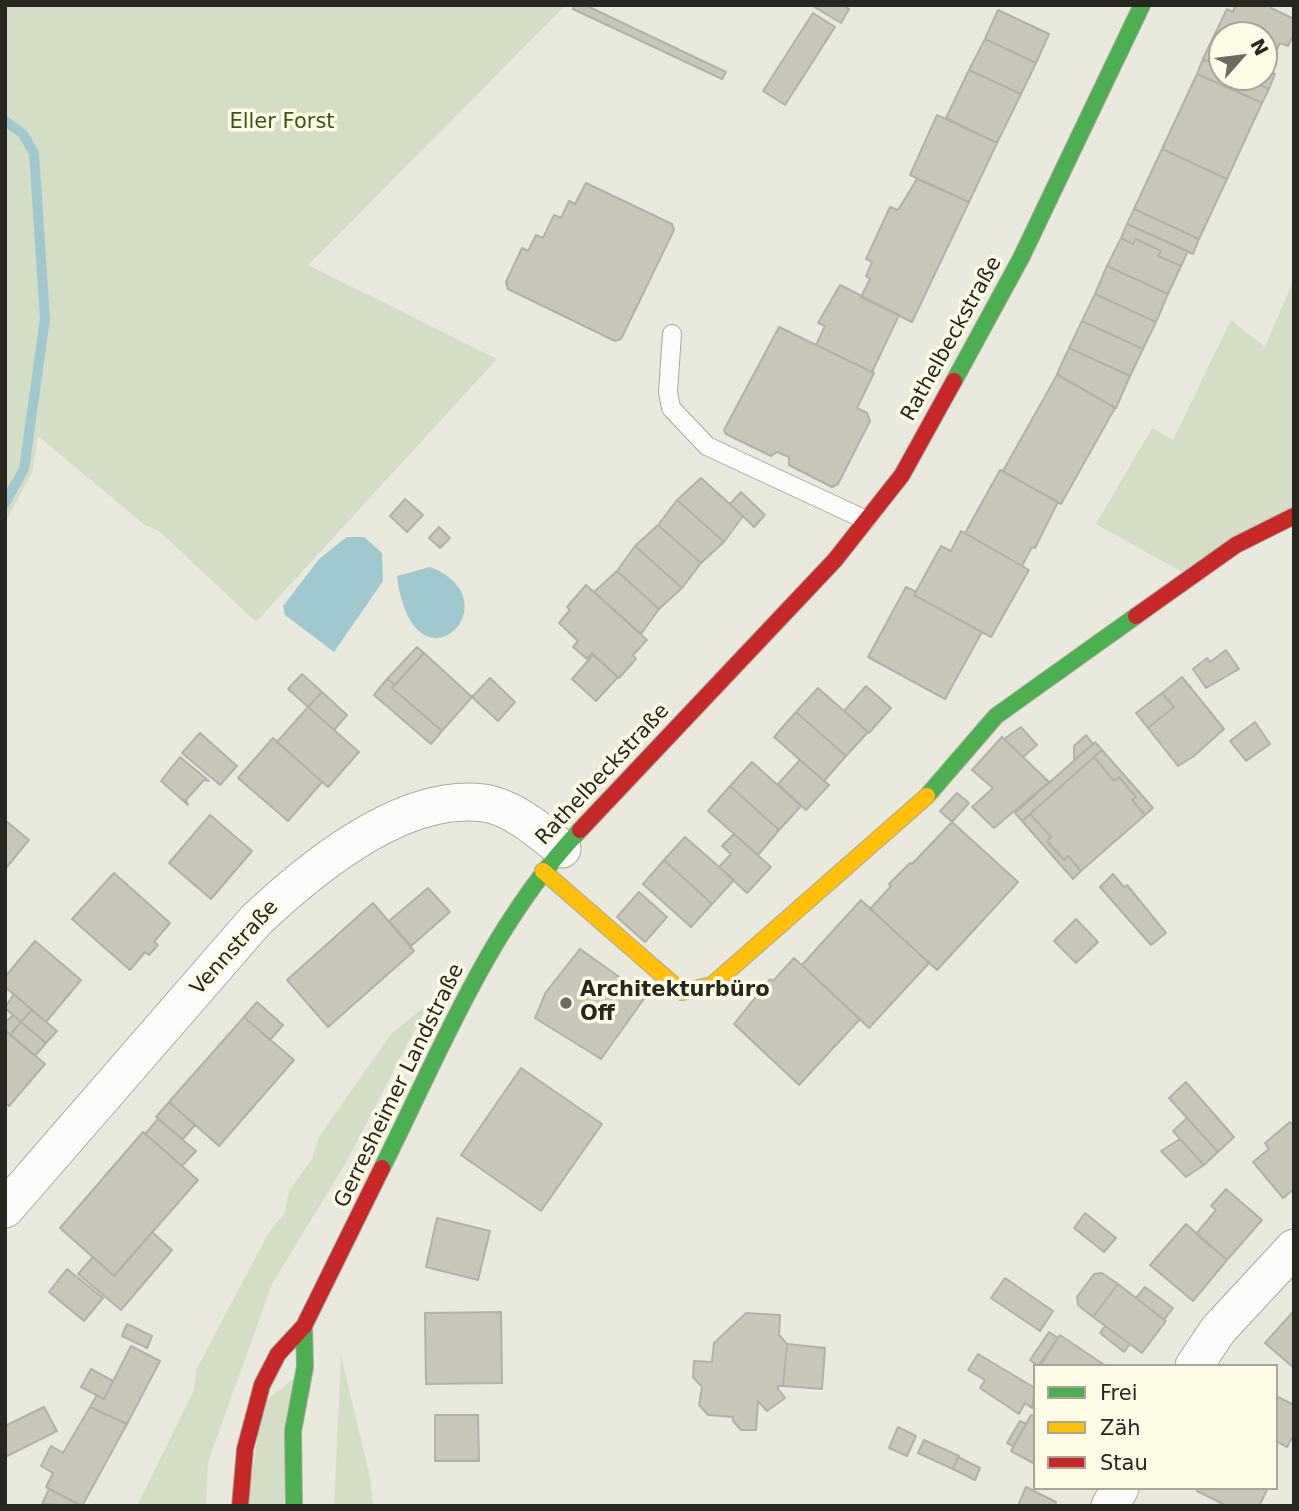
<!DOCTYPE html>
<html>
<head>
<meta charset="utf-8">
<style>
	body { margin:0 }
	#map { position:relative; width:1299px; height:1511px; overflow:hidden; background:#eae9de; font-family:"DejaVu Sans",sans-serif }
	canvas { display:block }
	.frame { position:absolute; inset:0; border:7px solid #28271f; pointer-events:none }
	.legend { position:absolute; left:1033px; top:1364px; width:245px; height:126px; box-sizing:border-box; background:#fefbe6; border:2px solid #a8a696; margin:0; padding:9px 12px; list-style:none; font-size:21px; color:#28271f }
	.legend li { display:flex; align-items:center; gap:14px; height:35px }
	.legend b { width:35px; border:2px solid #a8a696 }
	.north { position:absolute; left:1208px; top:21px; width:70px; height:70px; box-sizing:border-box; background:#fefbe6; border:2px solid #a8a696; border-radius:50%; rotate:62deg; font-size:19px; font-weight:700; line-height:28px; text-align:center; color:#28271f }
	.north::after { content:''; display:block; margin:auto; width:24px; height:32px; background:#6c6b62; clip-path:polygon(50% 0,100% 100%,50% 72%,0 100%) }
</style>
</head>
<body>
<div id="map">
<canvas width="1299" height="1511"></canvas>
<div class="frame"></div>
<ul class="legend">
<li><b style="height:9px;background:#4caf50"></b>Frei</li>
<li><b style="height:9px;background:#ffc107"></b>Zäh</li>
<li><b style="height:9px;background:#c62828"></b>Stau</li>
</ul>
<div class="north">N</div>
</div>
<script>
const context = document.querySelector('canvas').getContext('2d');
context.lineJoin = 'round';
function paint(path, color) { context.fillStyle = color; context.fill(path, 'evenodd'); }
function stroke(path, color, width, dash) { context.strokeStyle = color; context.lineWidth = width; context.lineCap = dash ? 'butt' : 'round'; context.setLineDash(dash || []); context.stroke(path); }
function write(font, color, halo, rows, align = 'center') {
  context.font = font + ' "DejaVu Sans",sans-serif'; context.lineWidth = 7; context.setLineDash([]); context.textBaseline = 'middle'; context.strokeStyle = halo; context.fillStyle = color; for (const [text, x, y, turn = 0] of rows) {
    context.save(); context.translate(x, y); context.rotate((+turn || 0) * Math.PI / 180); context.textAlign = isNaN(turn) ? turn : align; if (halo) context.strokeText(text, 0, 0); context.fillText(text, 0, 0); context.restore();
  }
}
paint(new Path2D(`
	M5 5H566L308 265 497 359 256 622 159 531 145 525 38 436 32 473 5 523Z
	M1294 279V512L1187 575 1096 524 1152 428 1173 440 1231 320 1265 347Z
	M428 1004 347 1161 272 1284 208 1462 206 1506H137L194 1390 196 1370 269 1232 285 1213 289 1191 312 1159 319 1137 391 1034Z
	M341 1356 370 1477 373 1506H334Z
	M293 1379 284 1506H247L263 1403Z`), '#d4ddc5');
paint(new Path2D(`
	M347 537H364L382 553 383 581 334 652 285 615 283 606 320 558Z
	M430 567C518 601 413 703 397 576Z`), '#9fc8cf');
stroke(new Path2D(`
	M5 121 23 134 34 153 45 319 24 469 5 503`), '#9fc8cf', 10);
const building = new Path2D(`
	M574 5H585L726 72 722 79 573 9Z
	M811 5H843L849 9 841 23Z
	M1236 5H1272L1271 8 1294 19V34L1288 46 1280 43 1267 70 1264 69V35H1222V49L1210 44 1227 9 1233 12Z
	M998 10 1049 34 1036 63 985 39Z
	M813 13 835 27 785 105 763 91Z
	M985 39 1036 63 1021 94 969 70Z
	M1210 44 1222 49V67L1203 59Z
	M1203 59 1222 67V77H1236L1231 89 1197 74Z
	M1264 69 1275 74 1269 89 1243 77H1264Z
	M969 70 1021 94 997 143 946 118Z
	M1197 74 1262 103 1227 179 1162 149Z
	M1243 77 1269 89 1262 103 1237 91Z
	M937 115 997 143 969 202 910 175Z
	M1162 149 1227 179 1199 239 1134 209Z
	M917 179 969 202 912 322 861 297 870 279 866 276 872 262 866 259 890 207 898 210Z
	M586 183 672 224 674 230 621 339 615 341 508 289 506 282 522 248 528 251 536 235 543 238 554 215 561 218 569 201 575 204Z
	M1134 209 1199 239 1193 254 1127 224Z
	M1127 224 1188 251 1181 266 1158 256 1161 251 1136 239 1133 244 1121 238Z
	M1121 238 1133 244 1136 239 1161 251 1158 256 1181 266 1168 294 1107 266Z
	M1107 266 1168 294 1156 322 1095 294Z
	M840 285 899 315 872 372 816 345 825 326 818 323Z
	M1095 294 1156 322 1143 349 1082 321Z
	M1082 321 1143 349 1130 376 1069 348Z
	M779 327 874 373 857 408 867 413 870 421 838 484 832 487 789 465V457L777 452 771 456 726 434 724 430Z
	M1069 348 1130 376 1116 408 1057 374Z
	M1057 375 1115 408 1061 504 1003 471Z
	M1000 470 1058 502 1035 548 1032 547 1022 566 965 533Z
	M701 478 743 516 724 542 677 500Z
	M741 492 765 515 754 527 730 504Z
	M405 499 423 515 407 532 390 516Z
	M677 500 724 542 701 563 658 525Z
	M658 525 701 563 682 588 635 546Z
	M439 527 450 538 440 548 429 538Z
	M961 531 1029 570 991 637 914 595 941 546 951 551Z
	M635 546 682 588 659 609 617 571Z
	M617 571 659 609 641 634 594 592Z
	M586 585 647 640 633 655 636 659 619 678 592 653 587 659 573 647 578 641 559 623 570 610 567 607Z
	M906 587 916 592 914 595 982 632 945 699 868 657Z
	M417 647 424 653 395 685 387 679Z
	M1226 650 1239 669 1206 688 1193 669 1207 658 1210 662Z
	M424 653 472 697 442 731 392 688Z
	M593 655 618 677 596 701 572 679Z
	M302 674 322 692 308 707 288 689Z
	M1182 677 1224 729 1194 756 1178 766 1148 728 1174 707 1162 693Z
	M490 678 515 702 498 721 472 697Z
	M387 679 395 685 392 688 442 731 431 744 374 695Z
	M866 686 891 708 869 733 844 711Z
	M818 688 868 732 846 756 796 712Z
	M322 692 347 715 334 730 308 707Z
	M1162 693 1174 707 1148 728 1136 713Z
	M308 707 359 752 328 787 277 742Z
	M796 712 846 756 824 781 774 737Z
	M1255 722 1270 744 1246 761 1230 741Z
	M1021 727 1037 745 1023 757 1004 739Z
	M200 733 237 766 220 785 182 753Z
	M1086 735 1093 744 1074 761V746Z
	M1002 737 1049 782 994 828 972 807 993 788 972 770Z
	M273 738 322 782 288 821 238 778Z
	M1095 742 1102 750 1022 821 1015 813Z
	M1102 750 1153 808 1145 815 1132 800 1136 797 1119 777 1114 781 1094 757Z
	M180 757 209 781 204 780 186 800 188 805 161 781Z
	M1094 757 1114 781 1119 777 1136 797 1132 800 1145 815 1081 871 1068 856 1064 860 1047 841 1051 837 1030 814Z
	M800 760 829 785 806 810 778 784Z
	M752 762 801 806 779 830 730 786Z
	M730 786 779 830 758 855 708 811Z
	M957 793 969 803 952 822 940 811Z
	M1030 814 1051 837 1047 841 1064 860 1068 856 1081 871 1073 879 1022 821Z
	M210 815 252 851 211 899 169 863Z
	M6 821 29 840 6 868 5 822Z
	M952 822 1018 882 937 970 870 909 891 886 889 884 910 863 912 864Z
	M734 834 771 867 747 893 719 867 731 854 722 846Z
	M685 837 734 880 712 904 664 860Z
	M664 860 712 904 691 927 643 884Z
	M114 873 170 923 154 942 158 945 149 955 145 952 130 970 72 919Z
	M1113 874 1124 887 1127 885 1166 933 1151 945 1100 887Z
	M428 888 450 912 411 946 389 921Z
	M639 892 667 917 645 942 617 917Z
	M861 900 929 963 869 1028 802 965Z
	M373 903 414 951 328 1027 287 980Z
	M1076 919 1098 942 1076 963 1054 941Z
	M35 941 81 980 46 1022 5 987V977Z
	M580 949 646 996 601 1059 535 1018 546 992Z
	M794 958 860 1019 799 1085 734 1024 770 979 773 981Z
	M14 994 32 1010 21 1022 5 1008Z
	M257 1002 283 1025 270 1040 244 1017Z
	M32 1010 57 1031 46 1043 21 1022Z
	M13 1015 21 1022 10 1035 5 1030V1023Z
	M244 1017 294 1060 219 1146 169 1102Z
	M21 1022 46 1043 35 1056 10 1035Z
	M5 1030 45 1064 9 1106 5 1103Z
	M521 1068 602 1124 541 1211 461 1155Z
	M1186 1082 1234 1137 1218 1152 1169 1098Z
	M169 1102 195 1125 183 1139 156 1117Z
	M1187 1118 1218 1152 1204 1165 1173 1131Z
	M158 1119 196 1151 182 1166 145 1134Z
	M1290 1122 1294 1127V1189L1283 1198 1253 1162 1269 1149 1265 1143Z
	M143 1132 198 1180 114 1276 60 1228Z
	M1180 1139 1204 1165 1186 1177 1161 1151Z
	M1226 1189 1262 1220 1227 1260 1196 1234 1216 1210 1211 1206Z
	M1085 1213 1116 1238 1104 1252 1074 1228Z
	M437 1218 490 1231 478 1280 426 1267Z
	M1186 1224 1227 1260 1193 1301 1150 1265Z
	M152 1232 172 1250 121 1310 78 1274 93 1257 114 1276Z
	M67 1269 103 1298 84 1321 49 1292Z
	M1102 1273 1118 1284 1093 1317 1078 1305 1077 1297 1094 1274Z
	M1005 1278 1053 1311 1040 1331 991 1298Z
	M1118 1284 1166 1321 1142 1353 1093 1317Z
	M1145 1287 1173 1308 1164 1320 1136 1298Z
	M501 1312 502 1383 426 1384 425 1313Z
	M746 1313 780 1315 779 1335 787 1344 783 1386H778V1389L785 1398 767 1411 758 1401 756 1430H741L733 1421V1417L708 1415 699 1405 702 1387 693 1377 694 1361 712 1362 714 1343Z
	M1292 1313 1294 1314V1368L1265 1343Z
	M127 1324 152 1336 147 1348 122 1336Z
	M1105 1326 1130 1344 1124 1352 1100 1333Z
	M1049 1332 1058 1338 1038 1366 1030 1360Z
	M1060 1335 1106 1366H1040Z
	M787 1344 825 1348 822 1389 783 1386Z
	M131 1346 160 1361 127 1424 90 1407 97 1395 104 1399Z
	M978 1354 1035 1388 1032 1408 1025 1403 1019 1414 980 1388 985 1380 968 1370Z
	M91 1369 113 1381 104 1399 81 1387Z
	M1276 1396 1294 1405V1434L1287 1447 1276 1441Z
	M44 1407 57 1431 5 1457V1426Z
	M90 1407 127 1424 82 1506 46 1487 53 1473 41 1466 51 1446 63 1453Z
	M435 1415H478L479 1461H435Z
	M1031 1415 1035 1416V1464L1011 1451Z
	M1020 1421 1026 1424 1013 1446 1007 1443Z
	M898 1427 916 1436 907 1456 889 1448Z
	M924 1440 959 1456 953 1469 918 1453Z
	M958 1457 980 1468 975 1480 953 1469Z
	M1026 1487 1056 1502 1055 1506H1018Z
	M1198 1488H1268L1259 1506H1227L1197 1491Z
	M49 1489 76 1503 75 1506 42 1504Z`);
paint(building, '#c9c7b9');
stroke(building, '#b2b1a9', 2);
const lane = new Path2D(`
	M672 334 668 392 671 408 707 446 866 520`);
const street = new Path2D(`
	M5 1209 256 920C311 868 403 792 484 803 512 807 540 831 562 849
	M1194 1366 1218 1330 1294 1248
	M1110 1506 1120 1488`);
const fast = new Path2D(`
	M954 381 1021 258 1142 5
	M927 796 996 716 1136 616
	M382 1168C440 1052 489 926 580 830
	M294 1506 293 1431 305 1367 304 1326`);
const slow = new Path2D(`
	M543 871 682 992 712 985 927 796`);
const jam = new Path2D(`
	M1136 616 1236 545 1294 516
	M580 830 835 560 902 475 954 381
	M240 1506 245 1449 262 1385 278 1354 304 1326 382 1168`);
stroke(lane, '#a9a89f', 20);
stroke(street, '#a9a89f', 39);
stroke(fast, '#a9a89f', 18);
stroke(slow, '#a9a89f', 18);
stroke(jam, '#a9a89f', 18);
stroke(lane, '#fcfcfa', 18);
stroke(street, '#fcfcfa', 37);
stroke(fast, '#4caf50', 16);
stroke(slow, '#ffc107', 16);
stroke(jam, '#c62828', 16);
for (const [x, y, r, color] of [
	[566,1003,7,"#6c6b62"]
]) { const dot = new Path2D(); dot.arc(x, y, r, 0, 2 * Math.PI); context.fillStyle = color; context.fill(dot); stroke(dot, '#fefbe6', 2.5); }
write('21px', '#3a5515', '#fefbe6', [
	["Eller Forst",282,123]
]);
write('21px', '#28271f', '#fefbe6', [
	["Rathelbeckstraße",952,339,-61],
	["Rathelbeckstraße",603,775,-47],
	["Vennstraße",235,948,-48],
	["Gerresheimer Landstraße",400,1086,-64]
]);
write('bold 21px', '#28271f', '#fefbe6', [
	["Architekturbüro",580,991],
	["Off",580,1015]
], 'left');
</script>
</body>
</html>
